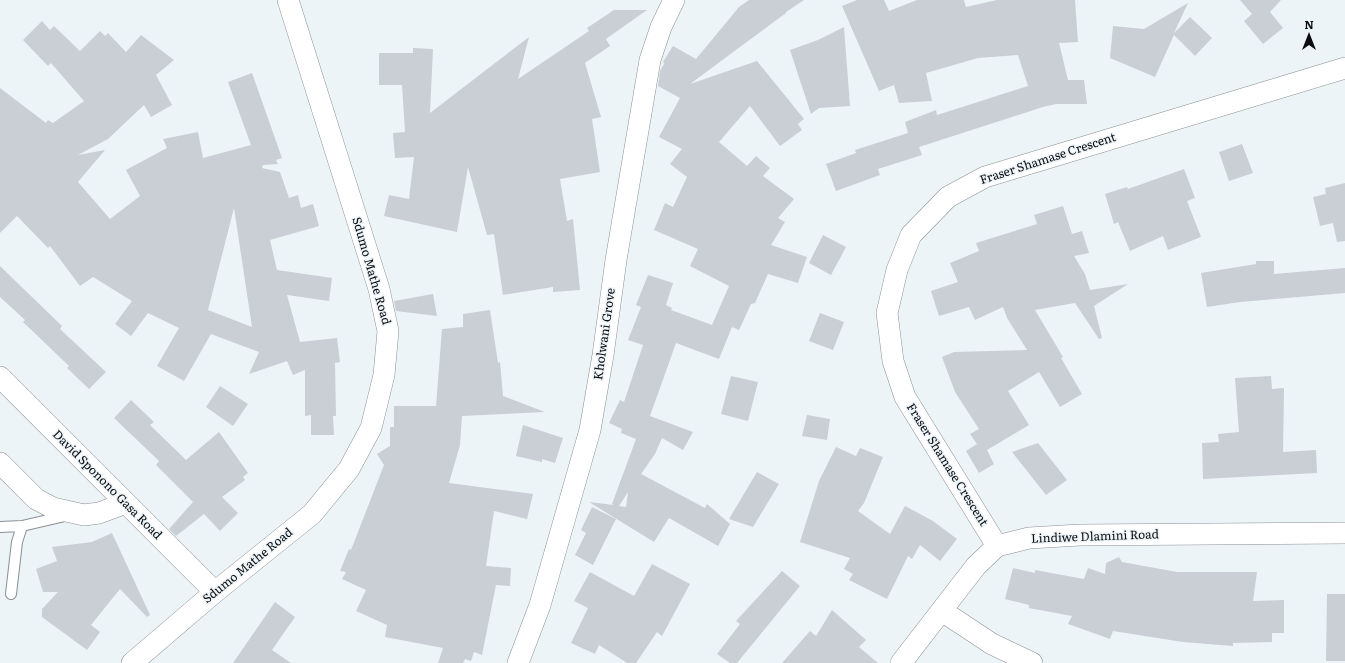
<!DOCTYPE html>
<html>
<head>
<meta charset="utf-8">
<style>
	body { margin:0 }
	#map { position:relative; width:1345px; height:663px; overflow:hidden; background:#edf4f8; font-family:Literata,serif }
	canvas { display:block }
	.north { position:absolute; left:1289px; top:16px; width:40px; height:40px; -webkit-text-stroke:3px #edf4f8; paint-order:stroke; rotate:0deg; font-size:11px; font-weight:700; line-height:16px; text-align:center; color:#0a0c0e }
	.north::after { content:''; display:block; margin:auto; width:14px; height:18px; background:#0a0c0e; clip-path:polygon(50% 0,100% 100%,50% 72%,0 100%) }
</style>
</head>
<body>
<div id="map">
<canvas width="1345" height="663"></canvas>
<div class="north">N</div>
</div>
<script>
const context = document.querySelector('canvas').getContext('2d');
context.lineJoin = 'round';
function paint(path, color) { context.fillStyle = color; context.fill(path, 'evenodd'); }
function stroke(path, color, width, dash) { context.strokeStyle = color; context.lineWidth = width; context.lineCap = dash ? 'butt' : 'round'; context.setLineDash(dash || []); context.stroke(path); }
function write(font, color, halo, rows, align = 'center') {
  context.font = font + ' Literata,serif'; context.lineWidth = 3; context.setLineDash([]); context.textBaseline = 'middle'; context.strokeStyle = halo; context.fillStyle = color; for (const [text, x, y, turn = 0] of rows) {
    context.save(); context.translate(x, y); context.rotate((+turn || 0) * Math.PI / 180); context.textAlign = isNaN(turn) ? turn : align; if (halo) context.strokeText(text, 0, 0); context.fillText(text, 0, 0); context.restore();
  }
}
paint(new Path2D(`
	M749 0H804L786 12V13L690 84 757 61 804 119 798 124 802 130 780 146 750 106 719 142 747 166 756 156 770 168 763 176 794 199 778 218 785 222 771 245 807 257 798 283 768 274 755 303 751 304 739 330 732 327 719 359 676 343 650 416 693 432 683 450 662 438 655 454 641 474 705 508 707 504 730 524 718 546 669 518 654 542 589 502 614 505 612 504 636 439 621 433 622 429 609 423 620 400 624 402 643 345 628 340 641 307 636 305 648 275 673 283 666 305 672 308 671 310 712 325 729 286 690 266 698 249 654 230 665 203 673 207 687 177 670 164 682 149 659 137 680 98 658 86 660 71 664 64 663 62 673 46 696 59 739 7ZM628 492 626 507 619 506Z
	M857 0H884L889 11 917 0H964L966 7 997 0H1075L1078 42 1059 43 1068 80H1084L1087 104H1056L1043 107 919 147 922 155 878 169 880 175 836 191 826 164 856 153 855 150 908 133 905 122 936 110 937 115 1028 86 1018 55 978 58 926 73 932 101 899 103 894 85 879 91 842 6Z
	M1240 0H1281L1270 12 1283 28 1263 44 1244 21 1252 14Z
	M1188 3 1174 33 1190 17 1212 38 1195 56 1174 35 1155 77 1110 58 1113 26 1144 29Z
	M614 10H647L606 39 610 46 585 63 601 117 592 119 600 172 560 179 567 221 573 219 580 290 553 292V287L503 295 494 234 487 235 468 167 457 232 384 216 389 195 409 199 414 157 395 158 393 133 405 132 402 85H379V53H413V48L433 49 430 113 529 37 518 79 589 31 587 28Z
	M42 21 50 30 54 26 80 51 100 31 105 36 108 33 126 52 141 35 174 60 156 75 172 105 151 117 144 105 108 139 78 155 105 150 78 182 110 219 140 196 126 170 167 148 163 139 198 132 203 158 251 145 228 82 252 73 282 158 276 160 278 164 263 165 262 168 280 172 289 198 298 195 301 208 313 204 319 226 270 240 277 270 332 278 329 301 287 295 300 342 337 338 340 362 335 363 336 416H333L334 435H311V415L305 416V370L293 375 287 361 249 374 259 352 211 334 184 381 157 366 179 328 148 313 131 336 115 324 132 301 93 277 80 286 50 246 48 248 17 216 0 233V88L46 123 48 120 53 123 84 101 51 63 48 66 23 40ZM234 208 252 327 208 310Z
	M844 27 850 106 819 108 811 114 790 50 818 40Z
	M1242 144 1253 173 1229 181 1219 152Z
	M1184 169 1195 198 1187 201 1201 237 1168 250 1163 236 1130 251 1118 222 1114 224 1105 194 1127 187 1128 189Z
	M1345 183V241L1337 242 1333 223 1320 226 1313 197 1326 194 1325 188Z
	M1063 206 1072 234 1082 231 1089 253 1074 256 1085 274 1090 290 1128 284 1094 306 1102 338 1099 339 1075 303 1035 310 1063 357 1061 358 1082 394 1060 407 1039 372 1008 391 1029 425 987 450 994 464 979 473 966 451 977 444 970 434 979 429 955 392 942 357 954 352 1027 350 1007 318 1003 307 975 320 969 307 939 316 931 291 958 282 950 263 979 251 976 243 1037 224 1034 215Z
	M823 235 846 247 831 275 809 263Z
	M1256 261H1274V274L1345 268V293L1240 302 1207 307 1201 273 1256 264Z
	M0 266 62 326 60 329 106 372 89 389 67 368 69 366 23 322 25 320 0 297Z
	M433 294 437 316 396 311 394 301Z
	M490 310 498 363 500 362 503 396 545 412 462 416 460 445 449 483 533 494 527 519 494 511 486 566 511 568 510 586 496 585 482 655 474 652 471 661 465 659 463 663H438L443 648 385 637 387 625 356 611 366 590 342 579 346 572 340 571 349 549 351 550 384 465 377 454 390 446V427H394V406H436L442 329 463 327V314Z
	M820 313 844 322 833 350 809 341Z
	M731 376 758 382 748 421 721 414Z
	M1271 376 1272 389 1284 388 1283 452 1316 450 1317 473 1203 479 1202 443 1219 442 1218 434 1239 432 1235 378Z
	M220 386 248 404 233 426 206 407Z
	M131 400 154 422 150 425 186 460 219 432 248 473 243 477 245 480 222 497 238 513 220 531 204 514 176 536 169 529 193 502 156 465 159 461 114 418Z
	M807 415 830 419 827 440 802 436Z
	M523 425 563 438 555 463 542 459V462L516 456Z
	M1038 443 1067 480 1046 495 1012 452Z
	M836 447 856 456 860 448 883 457 864 503 858 511 890 534 905 506 933 521 957 539 940 561 920 545 912 559 908 556 887 599 849 580 853 574 844 569 850 558 800 542 819 481Z
	M757 472 779 484 753 527 729 519Z
	M592 507 616 519 593 565 575 555 586 533 581 530Z
	M112 533 150 615 147 617 120 589 91 625 100 632 87 650 42 617V609L58 592H43L36 569 57 561 52 547 92 542Z
	M1119 557 1122 562 1177 572H1257L1253 601 1284 600V633H1272V642L1233 643V646L1183 642 1113 631 1110 639 1068 624 1072 616 1029 608V605L1005 599 1013 568 1035 573V570L1084 579 1088 568 1105 574 1106 563Z
	M652 564 690 584 662 636 657 632 636 663H627L599 645 595 654 571 643 588 608 574 601 590 572 634 596Z
	M782 571 800 586 737 663H730L717 654 740 624 736 621Z
	M1327 594H1345V661H1326Z
	M275 602 295 617 272 650 291 663H233Z
	M832 610 866 640 859 647 878 663H782L810 631 816 636Z`), '#c9cfd4');
const service = new Path2D(`
	M0 527 22 526 65 516
	M11 594 17 542 22 526`);
const minor = new Path2D(`
	M0 377 215 592
	M0 463 36 499 53 508 84 515 99 513 126 503
	M997 546 905 397 893 361 887 313 897 270 911 235 948 197 985 177 1345 68
	M942 611 992 644 1032 663
	M132 663 215 592 312 514 349 469 371 428 384 375 388 331 379 289 288 0
	M518 663 540 605 590 430 603 355 616 260 650 60 661 27 674 0
	M901 663 976 566 997 546 1029 538 1080 535 1345 533`);
stroke(service, '#8a9094', 12);
stroke(minor, '#8a9094', 22);
stroke(service, '#fff', 10);
stroke(minor, '#fff', 21);
write('12px', '#0a0c0e', '#edf4f8', [
	["Fraser Shamase Crescent",1048,159,-18],
	["Sdumo Mathe Road",371,271,74],
	["Kholwani Grove",605,334,-82],
	["Fraser Shamase Crescent",947,465,58],
	["David Sponono Gasa Road",107,485,45],
	["Lindiwe Dlamini Road",1095,537,-2],
	["Sdumo Mathe Road",248,566,-39]
]);
</script>
</body>
</html>
